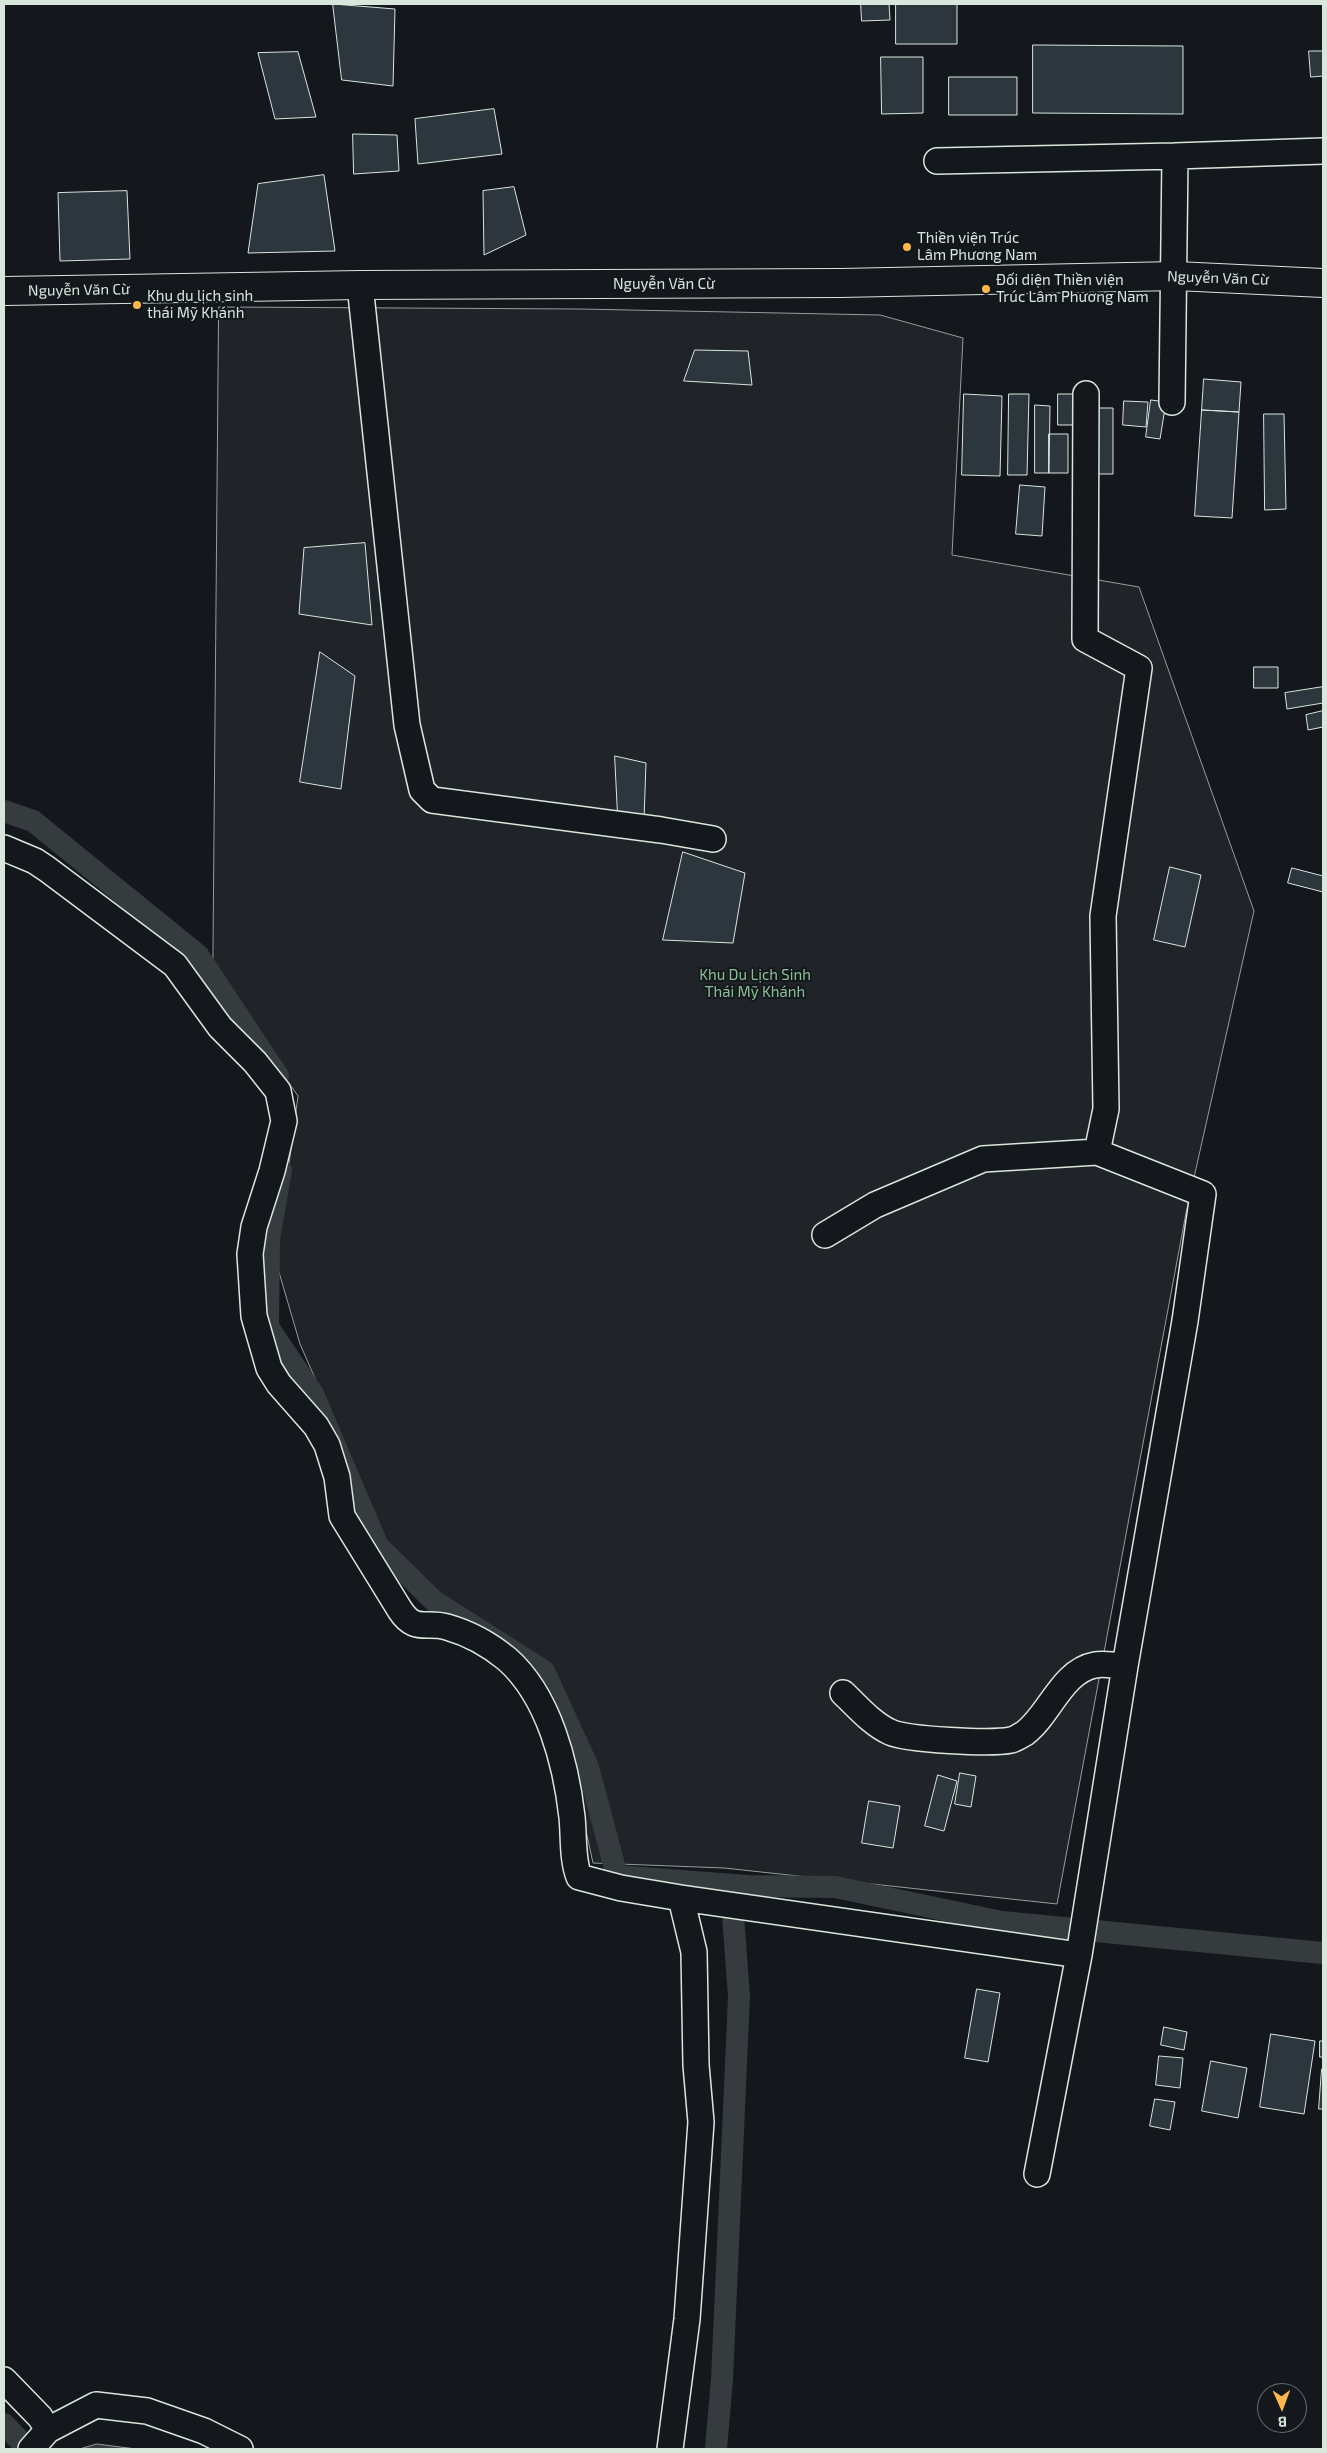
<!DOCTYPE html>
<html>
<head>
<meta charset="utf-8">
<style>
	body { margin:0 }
	#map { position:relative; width:1327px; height:2453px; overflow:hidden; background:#14181c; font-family:"Exo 2",sans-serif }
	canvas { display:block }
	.frame { position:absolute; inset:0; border:5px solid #d8e6dc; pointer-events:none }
	.north { position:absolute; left:1257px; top:2383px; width:50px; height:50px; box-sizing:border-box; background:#14181c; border:1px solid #626a69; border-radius:50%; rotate:178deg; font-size:14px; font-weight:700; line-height:20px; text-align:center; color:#d8e6dc }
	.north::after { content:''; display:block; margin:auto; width:18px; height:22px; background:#ffb74d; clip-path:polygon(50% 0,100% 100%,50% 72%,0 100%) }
</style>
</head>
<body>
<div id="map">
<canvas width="1327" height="2453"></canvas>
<div class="frame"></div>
<div class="north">B</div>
</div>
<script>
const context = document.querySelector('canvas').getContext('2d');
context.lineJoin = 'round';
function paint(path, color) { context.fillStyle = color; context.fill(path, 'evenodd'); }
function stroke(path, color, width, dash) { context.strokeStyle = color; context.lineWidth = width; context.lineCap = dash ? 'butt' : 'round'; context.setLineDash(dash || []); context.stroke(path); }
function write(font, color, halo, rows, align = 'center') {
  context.font = font + ' "Exo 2",sans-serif'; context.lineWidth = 4; context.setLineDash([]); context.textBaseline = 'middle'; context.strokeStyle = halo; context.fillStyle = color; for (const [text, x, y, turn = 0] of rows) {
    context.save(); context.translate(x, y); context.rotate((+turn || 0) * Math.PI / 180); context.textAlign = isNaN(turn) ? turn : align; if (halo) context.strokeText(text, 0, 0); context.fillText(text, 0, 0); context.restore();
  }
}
const green = new Path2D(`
	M219 307 580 309 880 315 963 338 952 555 1139 587 1254 911 1186 1213 1057 1904 724 1868 593 1863 550 1667 399 1570 300 1344 276 1262 298 1096 213 975Z`);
paint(green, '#202428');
stroke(green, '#939e99', 1);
const water = new Path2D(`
	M97 2444 136 2449H80Z`);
paint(water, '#363b3e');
stroke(water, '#939e99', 1);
stroke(new Path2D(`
	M4 811 33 821 198 955 278 1076
	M281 1170 269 1239 268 1327 313 1394 378 1546 434 1601 544 1671 588 1767 617 1876 747 1886
	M4 2424 28 2449
	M716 2449 722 2379 739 1996 733 1916 747 1886 835 1887 1002 1922 1323 1953`), '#363b3e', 22);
const building = new Path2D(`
	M333 4 395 9 393 86 342 80Z
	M861 4H889L890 20 862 21Z
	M896 4H957V44H896Z
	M1033 45 1183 46V114L1033 113Z
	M1309 51H1323V76L1311 77Z
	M298 52 316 117 275 119 258 53Z
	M881 57H923V113L882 114Z
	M949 77H1017V115H949Z
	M494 109 502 154 418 164 415 119Z
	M353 134 397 135 399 171 354 174Z
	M324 175 335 251 248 253 258 184Z
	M514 187 526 235 484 255 483 191Z
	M127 191 130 259 60 261 58 193Z
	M695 350 748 351 752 385 684 381Z
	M1204 379 1241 382 1239 412 1202 410Z
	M964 394 1002 396 1000 476 962 475Z
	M1009 394H1029L1027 475H1008Z
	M1058 394H1073V425H1058Z
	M1151 400 1166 402 1160 439 1146 437Z
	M1124 401 1148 402 1146 427 1123 425Z
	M1035 405 1050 406 1049 473H1035Z
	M1095 408H1113V474H1096Z
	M1202 410 1239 412 1232 518 1195 516Z
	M1264 414H1284L1286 509 1265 510Z
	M1049 434H1068V473H1049Z
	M1020 485 1045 487 1042 536 1016 534Z
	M365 543 372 625 299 614 304 548Z
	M320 652 355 676 341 789 300 782Z
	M1254 667H1278V688H1254Z
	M1323 687V703L1287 709 1285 693Z
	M1323 711V727L1308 730 1306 715Z
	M615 756 646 763 644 819 618 816Z
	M683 852 745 873 733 943 663 940Z
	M1170 867 1201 875 1185 947 1154 940Z
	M1292 868 1323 876V892L1288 883Z
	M960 1773 976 1776 971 1807 955 1804Z
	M938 1775 957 1781 944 1831 925 1826Z
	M869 1801 900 1806 893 1848 862 1843Z
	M977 1989 1000 1993 988 2062 965 2058Z
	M1164 2027 1187 2032 1184 2050 1161 2045Z
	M1271 2034 1315 2041 1304 2114 1260 2107Z
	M1320 2041H1323V2057H1320Z
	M1159 2056 1183 2058 1180 2088 1156 2085Z
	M1211 2061 1247 2068 1238 2118 1202 2111Z
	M1322 2069H1323V2109H1319Z
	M1155 2099 1175 2102 1170 2130 1150 2126Z`);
paint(building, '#2c363c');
stroke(building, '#d8e6dc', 1);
const minor = new Path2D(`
	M937 161 1175 156
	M360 285 407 725 422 790 432 800 661 830 713 839
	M1086 394 1085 639 1139 668 1103 916 1106 1109 1097 1152
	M1172 402 1175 156 1323 151
	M4 848 35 861 47 869 175 965 220 1027 255 1062 278 1091 284 1121 272 1171 254 1227 250 1254 254 1316 269 1368 279 1384 316 1426 327 1445 337 1477 342 1516 400 1610C415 1633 426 1621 447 1627 468 1633 490 1645 507 1659 549 1696 566 1764 572 1817 574 1836 572 1859 579 1877L621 1888 681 1898 694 1952 696 2065 701 2122 687 2319 670 2449
	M825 1235 875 1205 983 1159 1097 1152 1203 1194 1185 1321 1125 1666 1079 1955 1037 2174
	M843 1693C857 1706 872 1724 890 1732 907 1740 992 1744 1011 1740 1016 1739 1021 1735 1025 1733 1050 1714 1062 1671 1095 1665 1104 1663 1116 1666 1125 1666
	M681 1898 1079 1955
	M4 2380 40 2417 48 2430
	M31 2449 48 2430 96 2405 147 2411 204 2431 240 2449`);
const major = new Path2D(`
	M4 291 360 285 840 283 1176 276 1323 283`);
stroke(minor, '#d8e6dc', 28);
stroke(major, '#d8e6dc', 30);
stroke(minor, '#14181c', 25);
stroke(major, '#14181c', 28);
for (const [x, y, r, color] of [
	[907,247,5,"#ffb74d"],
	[986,289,5,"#ffb74d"],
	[137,305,5,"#ffb74d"]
]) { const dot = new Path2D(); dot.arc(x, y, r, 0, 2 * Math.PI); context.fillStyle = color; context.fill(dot); stroke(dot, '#14181c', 2); }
write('15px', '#d8e6dc', '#14181c', [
	["Thiền viện Trúc",917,238],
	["Lâm Phương Nam",917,255],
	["Đối diện Thiền viện",996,280],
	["Trúc Lâm Phương Nam",996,297],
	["Khu du lịch sinh",147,296],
	["thái Mỹ Khánh",147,313]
], 'left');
write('15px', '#d8e6dc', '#14181c', [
	["Nguyễn Văn Cừ",1218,278,2],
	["Nguyễn Văn Cừ",664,284],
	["Nguyễn Văn Cừ",79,290,-1]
]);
write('15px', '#8ac095', '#14181c', [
	["Khu Du Lịch Sinh",755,975],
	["Thái Mỹ Khánh",755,992]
]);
</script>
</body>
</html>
